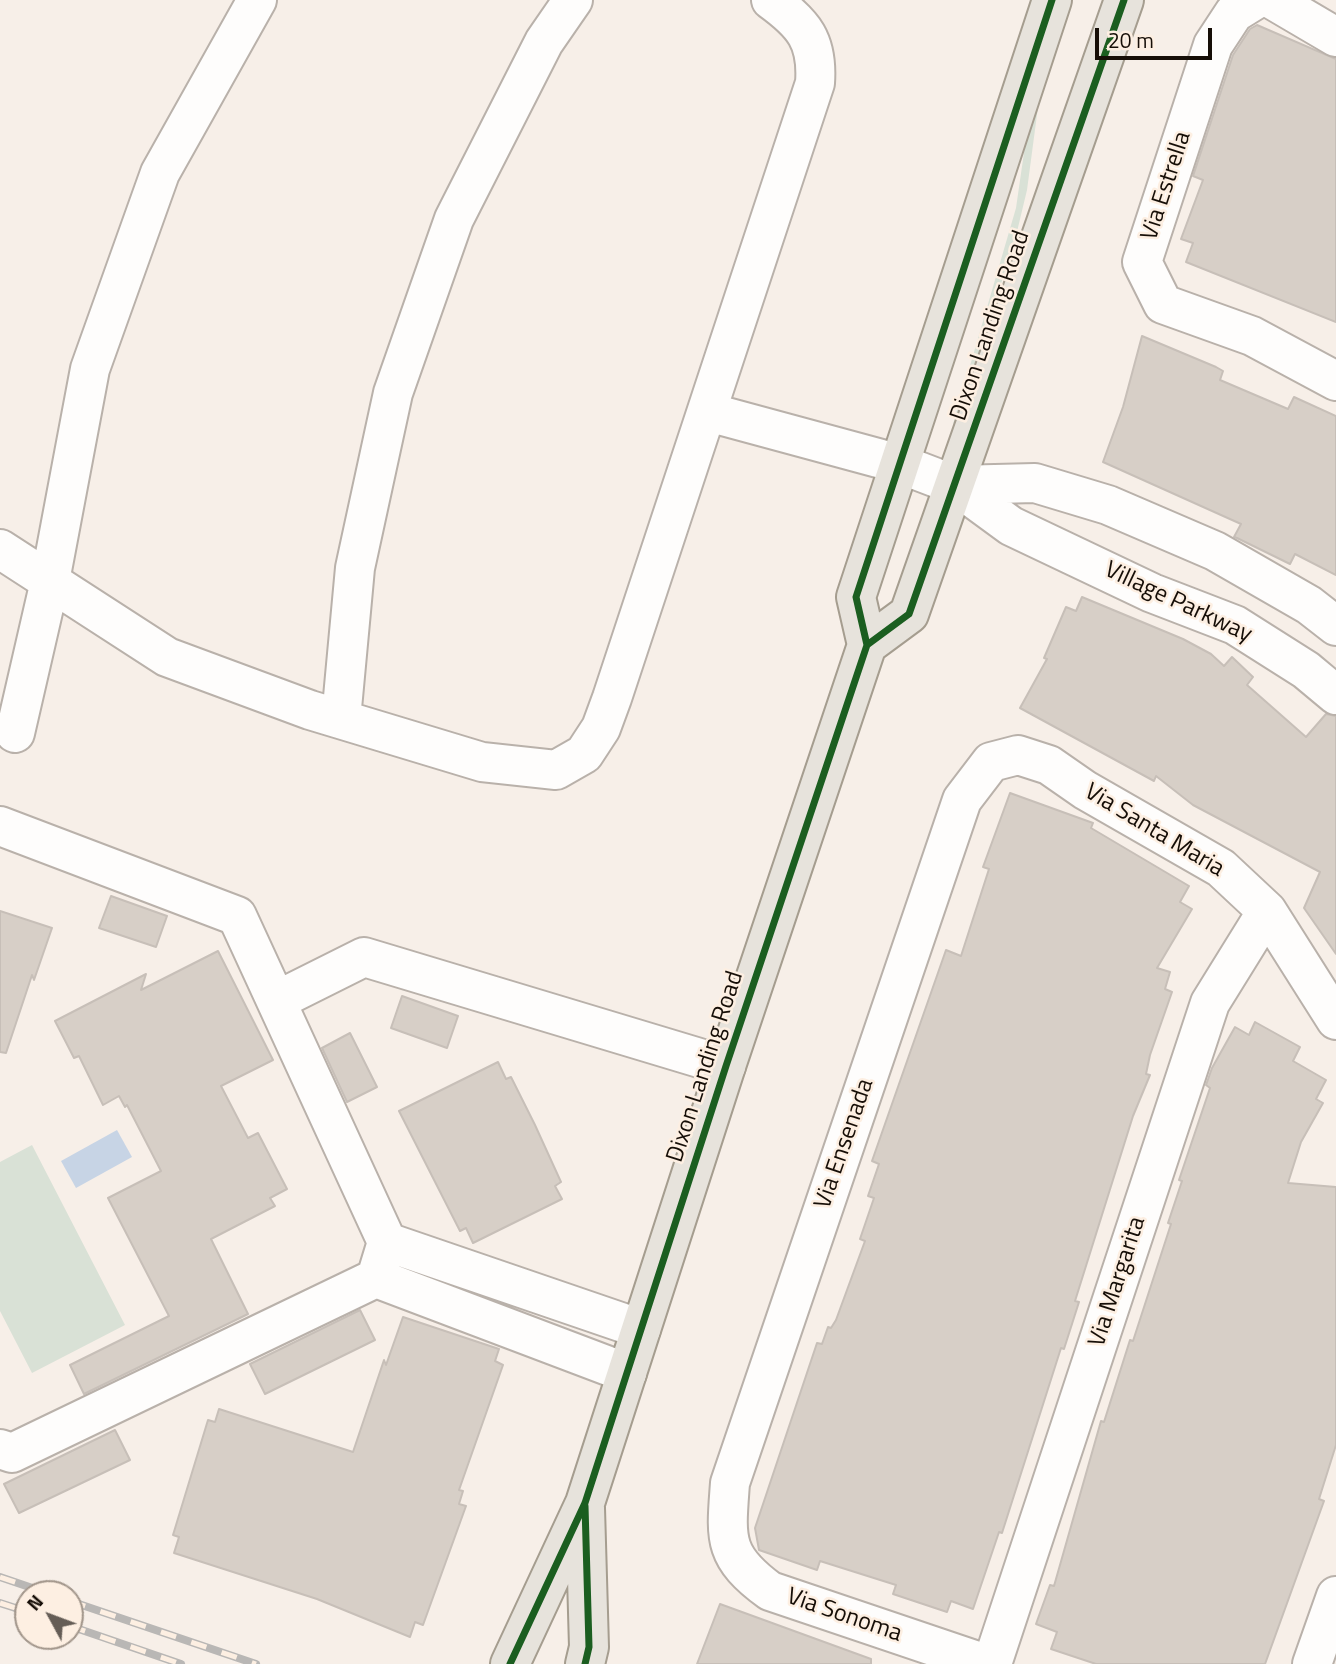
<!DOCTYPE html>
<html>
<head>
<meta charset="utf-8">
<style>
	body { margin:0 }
	#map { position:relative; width:1336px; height:1664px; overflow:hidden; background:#f7efe8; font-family:"Titillium Web",sans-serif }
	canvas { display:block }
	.north { position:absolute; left:14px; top:1580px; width:70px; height:70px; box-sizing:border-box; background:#fdefe2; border:2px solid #a1958a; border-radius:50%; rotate:311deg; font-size:19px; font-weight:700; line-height:28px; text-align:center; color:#160e07 }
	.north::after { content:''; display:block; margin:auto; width:24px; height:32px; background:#655d56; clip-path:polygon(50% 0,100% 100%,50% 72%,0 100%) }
	.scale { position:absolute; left:1095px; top:28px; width:117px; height:32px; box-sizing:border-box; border:4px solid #160e07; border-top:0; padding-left:9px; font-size:21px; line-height:24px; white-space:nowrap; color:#160e07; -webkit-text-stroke:5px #fdefe2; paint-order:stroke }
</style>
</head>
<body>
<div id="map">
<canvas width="1336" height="1664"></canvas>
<div class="north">N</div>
<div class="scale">20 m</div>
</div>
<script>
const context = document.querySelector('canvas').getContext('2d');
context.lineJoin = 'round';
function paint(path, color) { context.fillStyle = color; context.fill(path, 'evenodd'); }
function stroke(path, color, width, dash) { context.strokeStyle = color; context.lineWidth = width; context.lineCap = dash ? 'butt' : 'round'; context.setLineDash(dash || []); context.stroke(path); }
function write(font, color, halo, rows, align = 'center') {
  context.font = font + ' "Titillium Web",sans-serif'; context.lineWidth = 5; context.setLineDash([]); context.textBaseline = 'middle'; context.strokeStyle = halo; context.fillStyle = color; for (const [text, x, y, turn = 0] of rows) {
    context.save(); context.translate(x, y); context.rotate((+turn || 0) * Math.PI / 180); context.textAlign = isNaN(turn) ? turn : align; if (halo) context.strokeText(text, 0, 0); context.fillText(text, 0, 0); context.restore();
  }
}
paint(new Path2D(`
	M1066 0H1072L1038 107 1027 190 1015 240 957 421 953 424 1016 208 1028 125Z
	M32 1145 125 1325 32 1373 0 1311V1162Z`), '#d9e1d6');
paint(new Path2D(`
	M117 1130 132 1157 76 1188 61 1161Z`), '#c7d4e5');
const building = new Path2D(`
	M1257 25 1336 59V322L1186 262 1193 243 1181 239 1203 180 1193 176 1233 55 1250 29Z
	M1142 336 1216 367 1223 371 1220 380 1288 409 1294 397 1336 416V575L1295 554 1290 564 1237 538 1234 537 1241 524 1103 462 1123 407Z
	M1082 597 1183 639 1211 654 1224 666 1232 657 1253 677 1247 685 1306 737 1326 714 1336 716V954L1304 908 1320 872 1193 805 1156 776 1154 781 1020 708 1047 659 1044 658 1066 607 1076 611Z
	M1010 793 1093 823 1091 828 1189 886 1180 902 1192 909 1157 968 1170 972 1165 989 1172 992 1150 1055 1146 1074 1150 1075 1133 1116 1075 1301 1079 1302 1064 1349 1061 1348 1002 1533 999 1532 973 1609 951 1601 947 1612 893 1594 896 1585 820 1561 817 1570 759 1550 755 1528 817 1343 822 1344 828 1327 831 1328 836 1320 865 1241 860 1239 874 1198 868 1196 879 1164 872 1161 946 950 961 956 989 869 983 867Z
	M111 896 167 916 156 947 99 928Z
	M0 911 52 928 34 980 32 975 6 1053 0 1052Z
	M218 951 273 1060 221 1086 248 1138 258 1133 287 1189 270 1198 275 1206 211 1239 248 1314 84 1394 70 1365 169 1316 108 1198 161 1171 127 1105 125 1107 119 1096 103 1105 79 1056 74 1058 55 1021 146 974 141 990Z
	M402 996 458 1016 447 1048 391 1028Z
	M1255 1022 1300 1047 1293 1061 1326 1080 1316 1099 1323 1103 1301 1142 1288 1183 1336 1187V1445L1319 1499 1324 1501 1265 1664H1096L1051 1649 1057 1632 1036 1624 1050 1585 1054 1586 1101 1421 1104 1422 1130 1340 1133 1341 1171 1224 1168 1223 1182 1181 1179 1180 1210 1088 1206 1085 1212 1068 1235 1027 1249 1035Z
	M350 1033 377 1087 347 1102 322 1048Z
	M498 1062 506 1079 511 1077 535 1125 561 1182 555 1186 562 1199 473 1243 466 1228 460 1231 399 1111Z
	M360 1310 375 1340 265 1394 250 1364Z
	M403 1317 499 1349 495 1361 503 1365 459 1490 463 1491 459 1504 466 1506 423 1625 415 1622 410 1637 317 1599 174 1553 179 1537 173 1535 208 1420 215 1422 219 1409 353 1452 384 1360 386 1365Z
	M115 1430 130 1460 19 1513 4 1484Z
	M720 1604 871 1659V1664H697Z`);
paint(building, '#d7cfc7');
stroke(building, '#c7bfb8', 2);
const minor = new Path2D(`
	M1255 0 1234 13 1213 45 1142 262 1163 304 1252 336 1336 381
	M1273 0 1336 37
	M708 412 900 464 955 485 1011 526 1152 593 1235 625 1306 670 1336 695
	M955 485 1035 483 1108 505 1215 551 1309 605 1336 626
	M0 549 167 657 310 710 482 762 556 770 584 754 601 728 612 698 815 83C818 41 804 24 771 0
	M341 719 355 568 393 393 454 219 544 42 573 0
	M15 733 50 581 90 369 160 173 257 0
	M0 826 237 916 387 1242 376 1278 12 1453 0 1449
	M278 1000 364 957 726 1066
	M387 1242 641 1329
	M376 1278 627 1373
	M986 1664 770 1591C722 1556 726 1538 730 1483L962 800 991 762 1018 755 1049 765 1085 790 1221 868 1267 911 1336 1020
	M992 1664 1210 1003 1267 911
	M1312 1664 1336 1596`);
const major = new Path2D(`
	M867 645 909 614 1124 0
	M510 1664 585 1503 726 1066 867 645 856 597 1052 0
	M585 1664 589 1647 585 1508`);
stroke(minor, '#b9b1aa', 42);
stroke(major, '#a59d8f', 42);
stroke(minor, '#fefdfc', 38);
stroke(major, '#e7e3dc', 38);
const rail = new Path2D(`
	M0 1577 50 1594
	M70 1601 256 1664
	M0 1603 28 1612
	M70 1626 181 1664`);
stroke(rail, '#b9b7b5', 8);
stroke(rail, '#fdefe2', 5, [16]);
stroke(new Path2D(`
	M867 645 909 614 1124 0
	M510 1664 585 1503 726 1066 867 645 856 597 1052 0
	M585 1664 589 1647 585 1506`), '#1b5e20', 7);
write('24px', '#160e07', '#fdefe2', [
	["Via Estrella",1167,186,-72],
	["Dixon Landing Road",991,326,-71],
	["Village Parkway",1178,603,25],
	["Via Santa Maria",1154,831,31],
	["Dixon Landing Road",706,1067,-72],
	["Via Ensenada",845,1144,-71],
	["Via Margarita",1118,1282,-72],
	["Via Sonoma",844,1616,19]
]);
</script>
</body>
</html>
